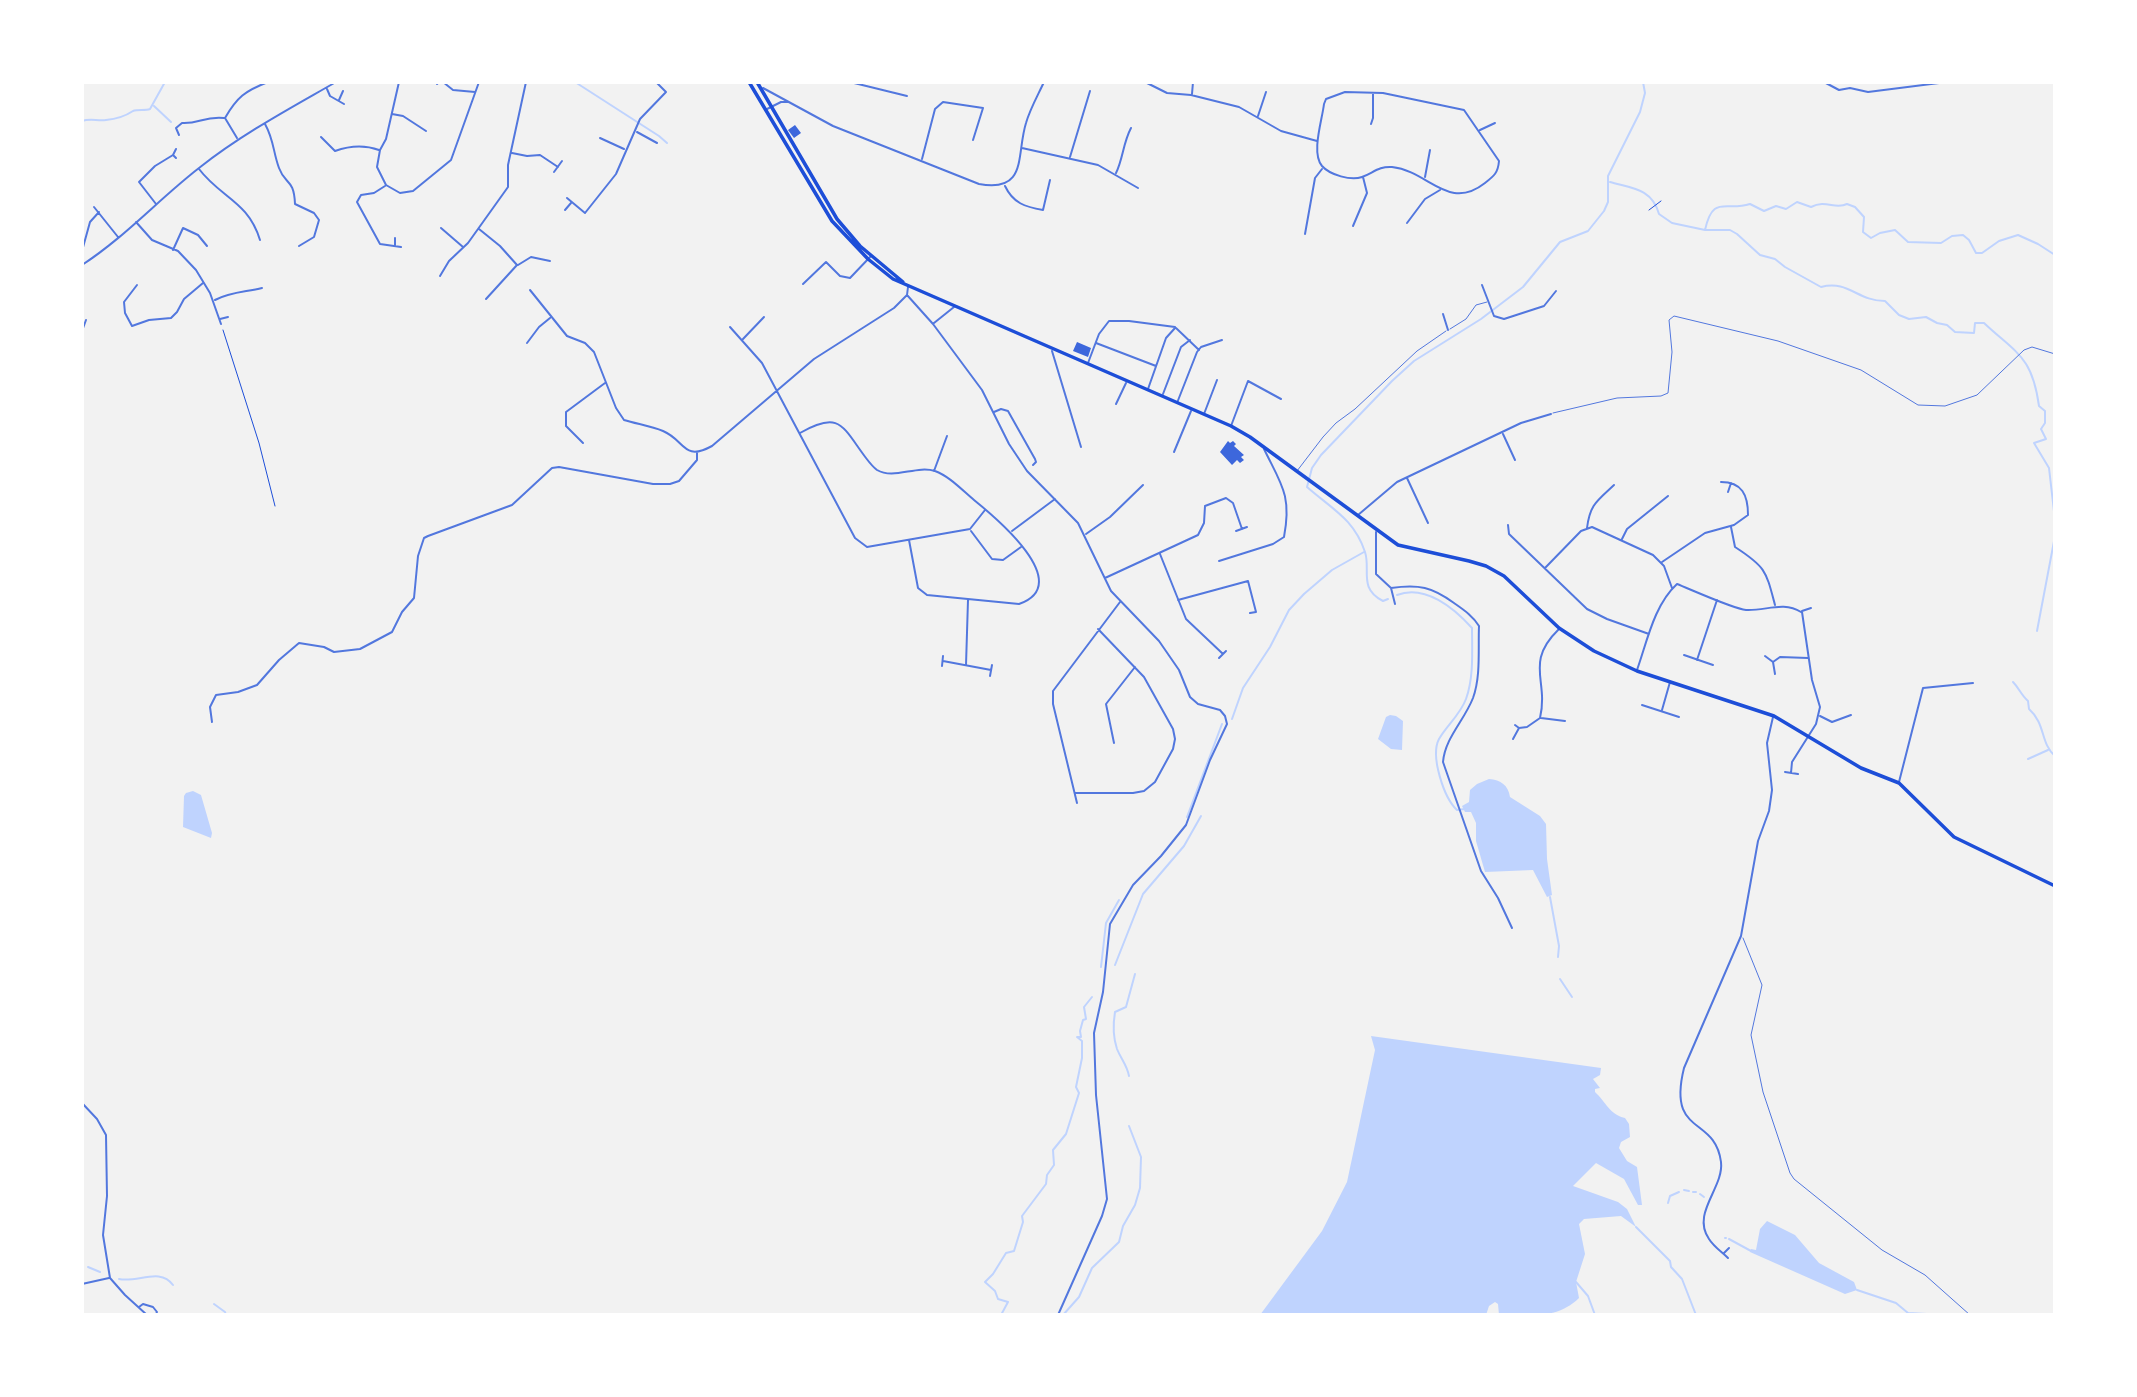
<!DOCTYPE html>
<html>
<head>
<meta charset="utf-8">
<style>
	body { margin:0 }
	#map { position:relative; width:2137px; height:1397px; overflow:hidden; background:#f2f2f2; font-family:"Exo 2",sans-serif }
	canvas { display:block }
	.frame { position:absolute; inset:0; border:84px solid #fff; pointer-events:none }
</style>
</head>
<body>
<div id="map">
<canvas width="2137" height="1397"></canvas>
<div class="frame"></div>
</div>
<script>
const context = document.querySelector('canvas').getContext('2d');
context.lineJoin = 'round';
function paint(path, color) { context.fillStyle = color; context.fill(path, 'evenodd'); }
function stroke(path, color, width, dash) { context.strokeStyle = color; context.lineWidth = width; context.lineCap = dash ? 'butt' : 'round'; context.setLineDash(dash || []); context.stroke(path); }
paint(new Path2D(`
	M1390 715 1396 716 1403 721 1402 750 1391 749 1378 739 1386 717Z
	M1489 779C1501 780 1508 785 1510 797L1540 816 1546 824 1547 859 1552 895 1547 897 1533 870 1485 872 1476 841V823L1471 812H1465L1462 806 1469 802 1470 790 1477 784Z
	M193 791 201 795 212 833 211 838 183 827 184 796 186 793Z
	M1371 1036 1601 1068 1600 1075 1593 1079 1600 1088 1595 1089V1092C1606 1102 1609 1114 1625 1118L1629 1124 1630 1137 1621 1142 1619 1148 1627 1161 1637 1167 1642 1205H1638L1624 1179 1596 1163 1573 1186 1618 1202 1627 1209 1636 1227 1621 1216 1584 1219 1579 1224 1585 1254 1576 1282 1579 1298C1557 1320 1527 1315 1499 1315L1498 1304 1495 1302 1489 1306 1486 1315H1260L1322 1231 1347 1182 1375 1050Z
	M1767 1221 1795 1235 1819 1263 1854 1282 1857 1290 1845 1294 1750 1252 1751 1249 1756 1250 1760 1229Z`), '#bfd3fe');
stroke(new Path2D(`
	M575 82 659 136 667 143
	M154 106 171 122
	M82 121C90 118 97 121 106 120 117 119 124 117 133 111 138 109 145 111 150 109L165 82
	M1610 182C1631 188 1652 188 1659 214L1672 223 1705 230H1730L1737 234 1760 255 1775 259 1785 267 1821 287C1849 280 1857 301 1885 301L1899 315 1909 319 1926 317 1937 323 1947 325 1955 332 1974 333 1975 323H1984C2017 354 2032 356 2039 406L2045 411V423L2041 429 2046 439 2034 443 2049 468 2055 520
	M1705 230C1713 194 1725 212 1750 204L1764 211 1776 206 1786 209 1797 202 1811 207C1826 199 1835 210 1847 204L1855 207 1864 217 1863 232 1871 238 1880 233 1895 230 1908 242 1941 243 1952 236 1963 235 1969 240 1976 253H1982L1999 241 2018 235 2038 244 2055 255
	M1397 595C1425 584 1454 608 1472 628 1472 650 1474 677 1466 699 1460 715 1447 725 1439 739 1430 756 1444 798 1457 810L1465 809
	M1388 599 1383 601C1358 588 1371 570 1365 552 1354 519 1332 509 1307 487L1312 468 1321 455 1392 381 1414 361 1481 319 1523 287 1560 242 1588 231 1604 211 1608 202V176L1640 112 1645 93 1643 82
	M2037 631 2055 536
	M2013 682C2019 688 2021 695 2028 701L2029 709C2046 724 2040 743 2055 756
	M1232 719 1243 688 1270 647 1289 610 1304 594 1332 570 1364 552
	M2028 759 2048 750
	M1187 817 1222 724
	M1550 897 1559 946 1558 957
	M1115 965 1143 894 1184 846 1201 816
	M1101 967 1106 923 1119 900
	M1560 979 1572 997
	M1129 1076C1127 1065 1121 1059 1117 1049 1113 1037 1113 1024 1115 1012L1126 1007 1135 974
	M1684 1190 1689 1191
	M1693 1192H1696
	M1700 1194 1704 1197
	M1668 1203 1670 1196 1679 1192
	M1636 1227 1670 1261 1671 1267 1682 1279 1696 1315
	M1725 1238H1726
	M1729 1239 1751 1251
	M88 1267 100 1272
	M119 1279C138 1283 160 1267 173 1285
	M1576 1282 1588 1296 1595 1315
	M1857 1290 1896 1303 1908 1313 1945 1315
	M214 1304 225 1312 226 1315
	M1001 1315 1008 1302 998 1299 995 1291 985 1282 993 1274 1006 1253 1014 1251 1023 1222 1022 1216 1046 1184 1047 1175 1054 1165 1053 1150 1066 1134 1079 1093 1076 1087 1082 1058V1041L1077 1037H1081L1080 1031 1083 1020 1086 1019 1084 1007 1092 997
	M1063 1315 1079 1297 1092 1268 1119 1242 1123 1226 1135 1205 1140 1188 1141 1157 1129 1126`), '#bfd3fe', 2);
paint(new Path2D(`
	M795 125 801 133 794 138 788 130Z
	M1077 342 1091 348 1088 357 1073 351Z
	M1228 441 1230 443 1233 441 1236 444 1234 446 1244 455 1241 457 1244 460 1240 463 1237 460 1232 465 1220 452Z`), '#3d67dc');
stroke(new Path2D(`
	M1649 210 1661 201
	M223 330 259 443 275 506`), '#1d4ed8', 1);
stroke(new Path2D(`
	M1450 329 1466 319 1476 305 1487 302
	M1553 413 1617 398 1661 396 1668 393 1672 352 1669 320 1674 316 1778 341 1861 370 1918 405 1945 406 1977 395 2024 350 2032 347 2055 354
	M1297 471 1323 437 1336 423 1355 409 1417 351 1446 331
	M1743 938 1762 985 1751 1035 1763 1092 1790 1173 1794 1179 1882 1250 1925 1275 1970 1315`), '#5277de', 1);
stroke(new Path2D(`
	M399 82 386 139 380 150 377 167 386 185 400 193 413 191 451 160 479 82
	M443 82 453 90 475 92
	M850 82 907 96
	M1145 82 1167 93 1191 95 1239 107 1281 131 1317 141
	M1824 82 1839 90 1850 88 1868 92 1947 82
	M437 84 439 82
	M763 88 833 126 979 184C1028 193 1016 155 1026 123 1030 109 1038 95 1044 82
	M327 89 330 96 344 104
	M1345 92 1383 93 1464 110 1499 161C1498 173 1494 176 1485 183 1448 212 1429 171 1392 167 1379 166 1373 173 1362 177 1351 181 1330 175 1322 166 1311 153 1322 121 1324 104L1326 99Z
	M1192 94 1193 82
	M339 100 343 91
	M767 109 781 102H788
	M392 114 403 116 426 131
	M1258 116 1266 92
	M265 124C274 140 273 152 279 168 285 185 294 178 295 204L314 213 319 220 314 237 299 246
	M1371 124 1373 118V94
	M1480 130 1495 123
	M637 132 657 143
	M179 135 176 128 182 123C199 124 204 116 224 118
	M321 137 335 151C349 146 365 145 379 150
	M237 138 225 118C237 97 245 91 268 82
	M600 138 624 149
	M1022 148 1098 165 1138 188
	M176 149 173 155 176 158
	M512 153 527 156 540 155 558 167
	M1070 157 1090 91
	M922 159 935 109 943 102 983 108 973 140
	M199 169C221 198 248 201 260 240
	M554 172 562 161
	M1116 173C1123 159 1123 143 1131 128
	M1425 177 1430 150
	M385 186 374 193 361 195 357 202 380 244 401 247
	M1005 186C1013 203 1025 207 1043 210L1050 180
	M567 198 585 213 616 174 640 119 666 92 656 82
	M156 204 139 182 155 166 173 155
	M94 207 118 237
	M565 210 571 203
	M136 222 152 240 178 251 196 270 210 293 221 324
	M1407 223 1425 199 1440 190
	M1353 226 1367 193 1363 177
	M441 228 463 247
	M479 229 500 246 517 265 486 299
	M1305 234 1315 178 1322 169
	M395 245V238
	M173 250 183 228 198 235 207 246
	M82 251 90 222 99 212
	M82 265C125 237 159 199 199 168 242 134 289 109 336 82
	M518 265 531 257 550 261
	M440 276 449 261 468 243 508 187V165L526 82
	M803 284 826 262 840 276 850 278 871 256
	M137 285 124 302 125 313 132 326 149 320 171 318 177 312 184 299 203 283
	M1482 285 1494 316 1504 319 1544 306 1556 291
	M530 290 567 336 585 343 594 352 616 408 624 420C637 424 651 426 663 431 685 440 683 462 712 446L814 359 894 308 907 295 908 287
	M907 295 933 324 982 390 1009 444 1027 471 1078 523 1111 591 1159 641 1179 670 1190 697 1198 704 1220 710 1225 716 1227 724 1210 760 1186 825 1161 856 1133 885 1110 924 1103 992 1094 1033 1096 1095 1107 1199 1102 1216 1058 1315
	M215 300C230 292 246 292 262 288
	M1443 314 1448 330
	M220 319 228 317
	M934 323 954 307
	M730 327 762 363 855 538 867 547 970 529 985 510
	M1176 328 1199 350
	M82 331 86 320
	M743 339 764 317
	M527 343 539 327 550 318
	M1096 343 1156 366
	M1052 351 1081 447
	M1088 363 1099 334 1109 321H1129L1175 327
	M1148 389 1166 338 1175 328
	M1163 394 1181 347 1190 340
	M1177 403 1197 352 1201 347 1222 340
	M1116 404 1126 383
	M994 412 1001 409 1008 411 1035 459 1036 462 1033 465
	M1204 414 1217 380
	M1231 426 1248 381 1281 399
	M800 433C840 410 842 426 866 458 869 462 873 467 877 470 894 480 916 465 935 471 949 476 962 490 974 500 995 517 1076 584 1019 604L927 595 918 588 909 540
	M1503 434 1515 460
	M583 443 566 426V412L605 383
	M1174 452 1191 411
	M934 471 947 436
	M1407 478 1428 523
	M1728 492 1731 483
	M1358 515 1397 482 1521 423 1551 414
	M1508 525 1509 534 1587 609 1607 619 1649 634
	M1731 527 1735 547C1766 567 1766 571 1775 605
	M1587 528C1590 504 1597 501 1614 485
	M971 531 992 559 1003 560 1021 547
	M1012 531 1055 499
	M1236 531 1247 527
	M1376 532V574L1391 588 1395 604
	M1086 534 1110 517 1143 485
	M1622 539 1627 529 1668 496
	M1160 554 1186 619 1223 654
	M1219 561 1273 544 1284 537C1292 495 1281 484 1264 449
	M1662 562 1705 533 1734 525 1748 515C1748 495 1742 482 1721 482
	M1545 568 1581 531 1592 527 1653 555 1664 566 1672 588
	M1105 578 1198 535 1204 523 1205 506 1226 498 1233 503 1242 529
	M1391 588C1419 584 1432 587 1454 603 1464 610 1473 616 1479 626 1478 649 1481 676 1473 698 1464 721 1445 738 1443 762L1481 871 1498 898 1512 928
	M1178 600 1248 581 1256 612 1250 613
	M1802 611 1811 608
	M1684 655 1713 665
	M1765 656 1773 662 1775 674
	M1219 658 1226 651
	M1697 660 1717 600
	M943 661 991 670
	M1773 662 1780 657 1808 658
	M966 665 968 600
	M942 666 943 656
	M1637 670C1647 642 1654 605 1677 584 1692 590 1734 609 1746 610 1766 611 1783 601 1801 612
	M990 676 992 665
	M1642 705 1679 717
	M1662 710 1670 682
	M1820 716 1832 722 1851 715
	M1541 718 1565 721
	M212 722 210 707 216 695 238 692 257 685 279 660 299 643 324 647 334 652 360 649 392 632 402 612 414 598 418 556 424 538 428 536 512 505 552 468 559 467 653 484H670L679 481 697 460V452
	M1519 728 1527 727 1540 718C1549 680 1524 663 1559 629
	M1513 739 1519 728 1515 725
	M1114 743 1106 704 1135 667
	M1785 772 1798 774
	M1791 773 1792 762 1816 724 1820 707 1812 680 1802 612
	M1899 782 1923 688 1973 683
	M1075 793H1133L1144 791 1155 782 1173 749 1175 739 1173 729 1144 677 1098 629
	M1077 803 1053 704V691L1120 602
	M82 1103 97 1119 106 1135 107 1196 103 1235 110 1278 125 1295 147 1315
	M1724 1253 1729 1248
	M1728 1258C1722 1252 1714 1247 1709 1239 1691 1213 1724 1188 1721 1162 1715 1115 1667 1137 1684 1068L1741 936 1758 841 1769 811 1772 790 1767 743 1773 717
	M82 1284 109 1278
	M139 1307 143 1304 153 1307 157 1312 155 1315`), '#5277de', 2);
stroke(new Path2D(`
	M749 82 832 221 868 259 893 279 1231 426 1250 437 1398 545 1469 561 1486 566 1504 576 1559 628 1594 651 1637 671 1774 716 1861 768 1899 783 1954 837 2055 886
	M757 82 837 219 860 246 903 282`), '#1d4ed8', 3.5);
</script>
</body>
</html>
